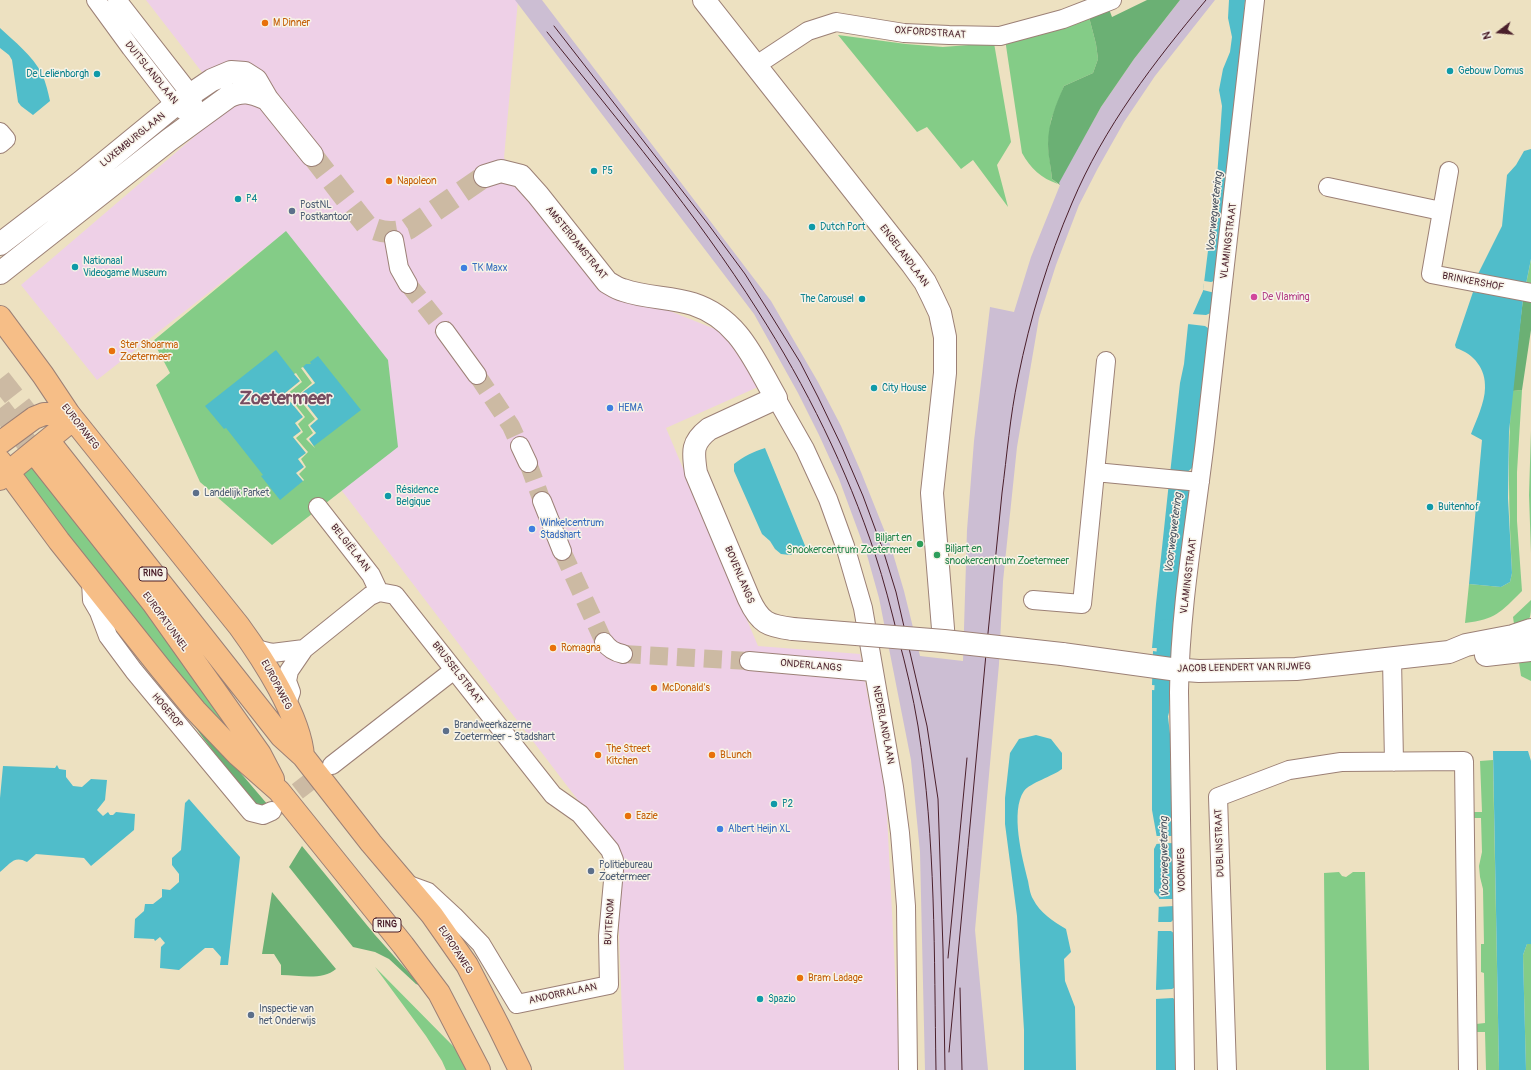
<!DOCTYPE html>
<html>
<head>
<meta charset="utf-8">
<style>
	body { margin:0 }
	#map { position:relative; width:1531px; height:1070px; overflow:hidden; background:#ede1c1; font-family:Pangolin,sans-serif }
	canvas { display:block }
	.north { position:absolute; left:1479px; top:12px; width:40px; height:40px; -webkit-text-stroke:3px #f7f3e8; paint-order:stroke; rotate:254deg; font-size:11px; font-weight:700; line-height:16px; text-align:center; color:#4a1f2b }
	.north::after { content:''; display:block; margin:auto; width:14px; height:18px; background:#4a1f2b; clip-path:polygon(50% 0,100% 100%,50% 72%,0 100%) }
</style>
</head>
<body>
<div id="map">
<canvas width="1531" height="1070"></canvas>
<div class="north">N</div>
</div>
<script>
const context = document.querySelector('canvas').getContext('2d');
context.lineJoin = 'round';
function paint(path, color) { context.fillStyle = color; context.fill(path, 'evenodd'); }
function stroke(path, color, width, dash) { context.strokeStyle = color; context.lineWidth = width; context.lineCap = dash ? 'butt' : 'round'; context.setLineDash(dash || []); context.stroke(path); }
function write(font, color, halo, rows, align = 'center') {
  context.font = font + ' Pangolin,sans-serif'; context.lineWidth = 3; context.setLineDash([]); context.textBaseline = 'middle'; context.strokeStyle = halo; context.fillStyle = color; for (const [text, x, y, turn = 0] of rows) {
    context.save(); context.translate(x, y); context.rotate((+turn || 0) * Math.PI / 180); context.textAlign = isNaN(turn) ? turn : align; if (halo) context.strokeText(text, 0, 0); context.fillText(text, 0, 0); context.restore();
  }
}
paint(new Path2D(`
	M146 0H518L504 158 597 282 730 335 758 387 666 428 758 646 860 654 886 795 900 1070H624L616 850 339 487 286 232 97 380 21 285 229 107Z`), '#eed0e7');
paint(new Path2D(`
	M515 0H542L771 301 818 382 841 426 861 472 891 547 904 591 920 656 963 661 967 530 974 441 990 307 1014 312 1031 257 1060 185 1058 183 1101 107 1134 59 1180 0H1215L1155 76 1124 122 1098 168 1079 205 1056 265 1039 318 1017 447 1003 581 999 664 975 930 988 1070H925L920 852 911 760 879 598 867 555 839 479 819 435 798 393 754 314Z`), '#ccbed3');
paint(new Path2D(`
	M1089 17 1096 44 1098 59 1093 73 1064 86 1051 120 1048 146 1052 179 1058 184C1041 178 1031 169 1022 153L1005 39Z
	M838 35 906 44 943 47 994 43 1011 142 997 165 1008 207 973 160 961 169 927 127 917 132Z
	M286 231 388 360 398 447 272 545 200 482 156 385 170 373 153 341Z
	M1531 259V285L1526 284Z
	M1522 390 1517 472V521L1522 591C1500 613 1496 619 1465 623L1469 584 1501 587 1510 582 1512 573C1509 512 1507 452 1512 391Z
	M1531 431V553L1529 495Z
	M31 466 138 601 225 723 222 725 154 648 18 475Z
	M1531 600C1531 621 1531 620 1515 631L1513 617Z
	M1518 656 1531 660V681L1521 676Z
	M1493 760 1499 1070H1486L1485 1032H1477L1476 1024 1485 1023 1484 973 1481 972V944H1484L1483 889 1480 877 1479 866 1482 852 1481 818H1473V812H1482L1480 761Z
	M1339 872 1342 876 1346 877 1353 872H1365L1369 1070H1326L1324 873Z
	M1527 944H1531V1070H1526L1523 955Z
	M375 967 456 1049 466 1070H446L442 1061 426 1036Z`), '#84cc87');
paint(new Path2D(`
	M1147 0H1180L1134 59 1101 107 1059 183 1060 185 1052 179C1051 167 1048 155 1048 144 1048 123 1056 104 1064 86L1093 73 1098 59 1096 44 1089 17 1109 9 1112 17Z
	M1523 299 1531 301V330L1522 390 1512 391Z
	M175 696 268 805H257C228 770 198 735 175 696Z
	M302 846 375 935 421 986 416 984 389 959 375 952 353 947 289 867Z
	M272 892 336 969C322 981 299 975 281 975V965L274 954H262Z`), '#6bb074');
paint(new Path2D(`
	M1229 0H1245L1242 51 1193 467 1184 475 1170 474 1180 383 1184 364 1188 325 1203 291 1217 178 1222 106 1219 90 1223 69 1230 52 1232 37 1228 18Z
	M0 28C14 41 33 56 42 74 46 83 48 92 50 101L33 115 21 106 18 102 12 60 9 55 0 48Z
	M1531 149V259L1523 299 1509 432 1508 498 1512 573 1510 582 1501 587 1469 584 1482 440 1471 434C1476 421 1485 402 1485 388 1486 369 1474 354 1456 348L1455 345 1473 292 1491 294 1477 276 1502 226 1507 175 1516 165 1524 151Z
	M276 350 300 381 284 394 303 417 295 423 301 431 293 437 306 453 298 459 304 467 297 473 303 481 280 500 261 476 263 475 226 428 224 429 205 406Z
	M318 356 361 410 314 446 308 439 316 433 310 426 318 419 299 395 315 383 303 367 306 364H311L310 362Z
	M765 448 806 548 790 555 781 554 775 549 770 541 762 534 734 471V464C744 456 753 452 765 448Z
	M1169 482 1183 484 1190 493 1177 605 1167 648H1152L1156 604Z
	M1153 651 1166 653 1164 686 1152 685Z
	M1152 690 1165 691 1170 734 1176 1070H1156V988L1159 898 1154 892V849L1157 843V838L1152 810Z
	M1036 735 1051 739 1062 753V769C1053 776 1030 783 1024 791 1010 811 1022 858 1028 881 1029 886 1030 894 1033 899 1040 913 1053 921 1066 929L1071 952 1064 959 1065 981 1075 1007 1076 1070H1024V1030L1017 916 1005 824V798L1010 753 1019 739Z
	M1493 751H1528L1531 761V944H1527L1523 955 1526 1070H1499Z
	M57 765 59 769 66 770V777L73 786 82 787 91 779 107 780 105 800 97 810 103 816 108 812 110 815H113L116 812 135 814 134 830 91 866 84 858 36 854 27 862C14 855 10 864 0 872V798L3 766 55 768Z
	M189 799 240 857 228 965H220L221 957 213 948H205L179 970 160 968 161 947 165 943 160 937 155 941 154 939 134 938 135 919 144 911 145 904H153L162 897V889L170 890 179 882V874L172 865V858L181 850 185 803Z`), '#50bdca');
paint(new Path2D(`
	M1217 280 1215 293 1203 290 1204 281 1211 282Z
	M1213 312 1211 330 1205 326 1188 324 1192 314 1206 315Z
	M303 367 315 383 299 395 318 419 310 426 316 433 309 439 315 448 306 439 313 433 308 425 315 419 297 396 312 383 301 368Z
	M296 373 302 382 287 394 305 417 298 424 303 432 296 438 308 452 301 459 306 467 299 474 304 480 303 481 296 473 304 467 298 459 306 453 293 437 301 431 295 423 303 417 284 394 300 381 294 374Z
	M1155 836H1173V843L1155 844Z
	M1157 899H1174V906L1157 907Z
	M1174 919 1175 934 1171 931H1155V922H1171Z
	M1177 986V1002L1173 998 1155 999V990L1172 989Z`), '#ede1c1');
stroke(new Path2D(`
	M1161 712 1166 627`), '#50bdca', 16);
stroke(new Path2D(`
	M408 284 445 331
	M477 375 511 426 520 446
	M528 463 542 501
	M562 551 604 642
	M623 654 749 661
	M276 808 329 767`), '#ccbaa3', 18, [18, 9]);
stroke(new Path2D(`
	M312 155 367 226C383 233 391 234 408 229L485 176`), '#ccbaa3', 22, [22, 11]);
stroke(new Path2D(`
	M0 379 55 449
	M0 408 40 460`), '#ccbaa3', 22, [22, 11]);
const minor = new Path2D(`
	M96 0 131 48 175 105 197 119
	M117 0 191 95 194 107
	M755 66 808 31 836 22 904 33 949 35 1000 36 1063 19 1112 0
	M0 132 6 139 0 144
	M1449 171 1431 274 1531 293
	M1328 187 1441 211
	M394 240 399 268 408 284
	M445 331 477 375
	M776 398 805 449 828 499 845 546 863 608 894 787 900 833 906 906 908 1070
	M520 446 528 463
	M1095 472 1200 482
	M542 501 562 551
	M318 507 371 575 379 592
	M91 582 92 600 99 612 108 636 134 671 251 812 263 815 272 811
	M1033 600 1082 604 1106 361
	M604 642C609 649 614 652 623 654
	M256 649 272 653 304 649
	M1392 659 1394 762
	M749 661 873 672
	M287 703 291 692 287 681 289 671 304 649 370 596 379 592 395 595 553 795 580 814 610 850 614 860V870L608 936 609 985 517 1004 481 944 454 916 428 892 406 884
	M332 765 454 670
	M1185 1070 1179 692C1180 608 1195 525 1205 441 1222 294 1239 147 1255 0
	M1227 1070 1218 797 1289 770 1341 762 1464 761 1468 1070`);
const tertiary = new Path2D(`
	M704 0 912 264 925 282 932 296 940 313 945 337V373L932 493 944 641
	M485 176 501 171 521 176 538 195 607 282C612 285 618 289 623 290 646 298 670 297 693 304 739 319 754 360 776 398L709 429C691 443 693 452 696 473L749 599C760 623 768 626 793 629
	M0 244 81 182 175 105 212 80 231 72 245 73 256 80 267 99 312 155
	M0 273 169 140 228 97C244 89 252 93 267 99
	M1062 654 1171 669 1199 671 1296 669 1449 652 1466 645 1513 636 1531 630
	M1486 655 1531 650`);
const primary = new Path2D(`
	M0 317 43 375 69 414 239 626C263 659 300 716 303 756
	M0 443 34 418 44 414H69
	M55 449 281 736 303 756 371 843 432 915 467 965 499 1027 520 1070
	M40 460 153 603 260 754 273 779
	M0 461 59 541 161 669 195 710 237 754 279 791 403 945 439 993 479 1070
	M0 479 65 426 69 414`);
stroke(minor, '#9c8076', 20);
stroke(tertiary, '#9c8076', 24);
stroke(primary, '#9c8076', 24);
stroke(minor, '#fff', 18);
stroke(tertiary, '#fff', 22);
stroke(primary, '#f6be87', 22);
stroke(new Path2D(`
	M554 26 708 224 745 274 769 312 800 362 818 397 842 447 863 496 883 550 896 592 927 726 938 799 943 949 945 1070
	M547 32C620 123 696 213 758 311 806 386 847 469 875 554 884 581 891 609 898 637 906 666 913 696 918 726 936 840 934 956 936 1070
	M948 958 967 758
	M960 988 962 1070
	M949 1052C962 916 974 779 987 643 992 593 997 543 1002 493 1007 455 1010 416 1018 378 1030 318 1048 259 1072 203 1104 127 1154 62 1206 0`), '#4a1f2b', 1);
const tertiaryBridge = new Path2D(`
	M793 629 944 641 1062 654`);
stroke(tertiaryBridge, '#9c8076', 24, []);
stroke(tertiaryBridge, '#fff', 22);
for (const [x, y, r, color] of [
	[265,23,4,"#e8710a"],
	[1450,71,4,"#0f9aa8"],
	[97,74,4,"#0f9aa8"],
	[594,171,4,"#0f9aa8"],
	[389,181,4,"#e8710a"],
	[238,199,4,"#0f9aa8"],
	[292,211,4,"#5c6f8a"],
	[812,227,4,"#0f9aa8"],
	[75,267,4,"#0f9aa8"],
	[464,268,4,"#3f7fe0"],
	[1254,297,4,"#d1479c"],
	[862,299,4,"#0f9aa8"],
	[112,351,4,"#e8710a"],
	[874,388,4,"#0f9aa8"],
	[610,408,4,"#3f7fe0"],
	[196,493,4,"#5c6f8a"],
	[388,496,4,"#0f9aa8"],
	[1430,507,4,"#0f9aa8"],
	[532,529,4,"#3f7fe0"],
	[920,544,4,"#2e9e5b"],
	[937,555,4,"#2e9e5b"],
	[553,648,4,"#e8710a"],
	[654,688,4,"#e8710a"],
	[446,731,4,"#5c6f8a"],
	[598,755,4,"#e8710a"],
	[712,755,4,"#e8710a"],
	[774,804,4,"#0f9aa8"],
	[628,816,4,"#e8710a"],
	[720,829,4,"#3f7fe0"],
	[591,871,4,"#5c6f8a"],
	[800,978,4,"#e8710a"],
	[760,999,4,"#0f9aa8"],
	[251,1015,4,"#5c6f8a"]
]) { const dot = new Path2D(); dot.arc(x, y, r, 0, 2 * Math.PI); context.fillStyle = color; context.fill(dot); stroke(dot, '#f7f3e8', 1.5); }
for (const [x, y, w] of [
	[153,574,28],
	[387,925,28]
]) { const box = new Path2D(); box.roundRect(x - w / 2, y - 7, w, 14, 3); context.fillStyle = '#f7f3e8'; context.fill(box); stroke(box, '#4a1f2b', 1); }
write('bold 9px', '#4a1f2b', null, [
	["RING",153,574],
	["RING",387,925]
]);
write('10px', '#c56008', '#f7f3e8', [
	["M Dinner",273,23],
	["Napoleon",397,181],
	["Ster Shoarma",120,345],
	["Zoetermeer",120,357],
	["Romagna",561,648],
	["McDonald's",662,688],
	["The Street",606,749],
	["Kitchen",606,761],
	["BLunch",720,755],
	["Eazie",636,816],
	["Bram Ladage",808,978]
], 'left');
write('10px', '#4a1f2b', '#f7f3e8', [
	["OXFORDSTRAAT",930,33,4],
	["DUITSLANDLAAN",151,73,51],
	["LUXEMBURGLAAN",133,140,-39],
	["VLAMINGSTRAAT",1229,241,-83],
	["AMSTERDAMSTRAAT",576,243,51],
	["ENGELANDLAAN",904,256,53],
	["BRINKERSHOF",1473,282,11],
	["EUROPAWEG",80,427,52],
	["BELGIËLAAN",350,548,52],
	["BOVENLANGS",739,575,67],
	["VLAMINGSTRAAT",1189,576,-83],
	["EUROPATUNNEL",165,622,54],
	["ONDERLANGS",811,666,5],
	["JACOB LEENDERT VAN RIJWEG",1244,668,-1],
	["BRUSSELSTRAAT",457,673,52],
	["EUROPAWEG",276,685,62],
	["HOGEROP",167,711,50],
	["NEDERLANDLAAN",883,725,79],
	["DUBLINSTRAAT",1220,843,-92],
	["VOORWEG",1182,870,-91],
	["BUITENOM",610,922,-86],
	["EUROPAWEG",455,950,57],
	["ANDORRALAAN",563,994,-12]
]);
write('10px', '#0d838f', '#f7f3e8', [
	["Gebouw Domus",1458,71],
	["De Leliënborgh",89,74,"right"],
	["P5",602,171],
	["P4",246,199],
	["Dutch Port",820,227],
	["Nationaal",83,261],
	["Videogame Museum",83,273],
	["The Carousel",854,299,"right"],
	["City House",882,388],
	["Résidence",396,490],
	["Belgique",396,502],
	["Buitenhof",1438,507],
	["P2",782,804],
	["Spazio",768,999]
], 'left');
write('10px', '#4e5e75', '#f7f3e8', [
	["PostNL",300,205],
	["Postkantoor",300,217],
	["Landelijk Parket",204,493],
	["Brandweerkazerne",454,725],
	["Zoetermeer - Stadshart",454,737],
	["Politiebureau",599,865],
	["Zoetermeer",599,877],
	["Inspectie van",259,1009],
	["het Onderwijs",259,1021]
], 'left');
write('10px', '#366cbe', '#f7f3e8', [
	["TK Maxx",472,268],
	["HEMA",618,408],
	["Winkelcentrum",540,523],
	["Stadshart",540,535],
	["Albert Heijn XL",728,829]
], 'left');
write('10px', '#b23c85', '#f7f3e8', [
	["De Vlaming",1262,297]
], 'left');
write('10px', '#27864d', '#f7f3e8', [
	["Biljart en",912,538],
	["Snookercentrum Zoetermeer",912,550],
	["Biljart en",945,549,"left"],
	["snookercentrum Zoetermeer",945,561,"left"]
], 'right');
write('italic 11px', '#4c5663', '#f7f3e8', [
	["Voorwegwetering",1215,212,-84],
	["Voorwegwetering",1174,533,-83],
	["Voorwegwetering",1165,857,-91]
]);
write('bold 18px', '#784d61', '#f7f3e8', [
	["Zoetermeer",286,399]
]);
</script>
</body>
</html>
